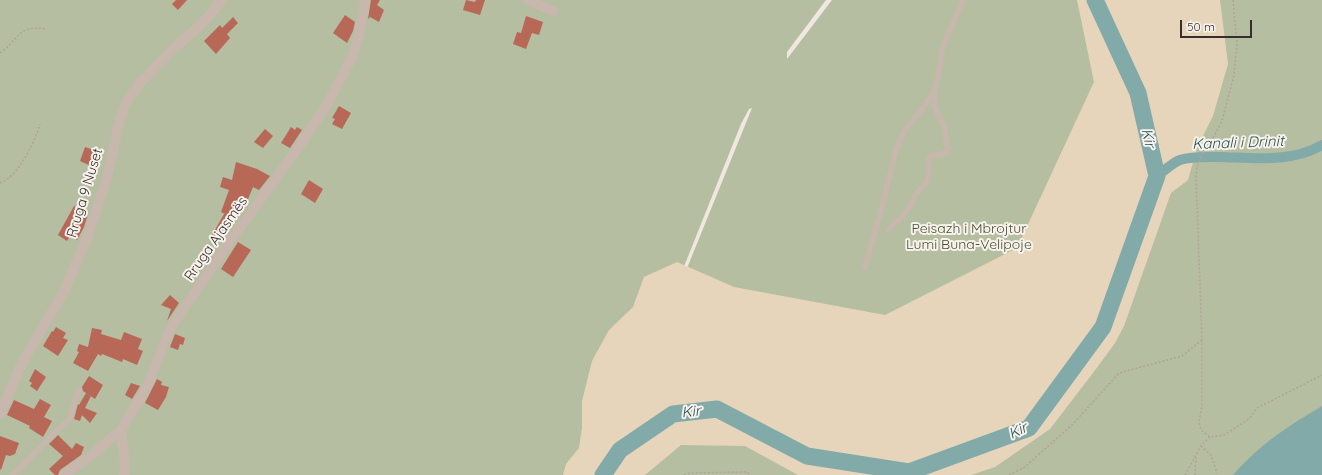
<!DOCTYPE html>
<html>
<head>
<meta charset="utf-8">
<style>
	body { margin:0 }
	#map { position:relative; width:1322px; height:475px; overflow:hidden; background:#f0e8e0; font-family:Quicksand,sans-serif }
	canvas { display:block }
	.scale { position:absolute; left:1180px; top:20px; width:72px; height:18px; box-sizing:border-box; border:2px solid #362e2b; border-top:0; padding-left:5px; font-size:12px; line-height:14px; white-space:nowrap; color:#362e2b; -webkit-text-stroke:3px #f8f2ec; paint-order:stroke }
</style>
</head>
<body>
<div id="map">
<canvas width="1322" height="475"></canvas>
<div class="scale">50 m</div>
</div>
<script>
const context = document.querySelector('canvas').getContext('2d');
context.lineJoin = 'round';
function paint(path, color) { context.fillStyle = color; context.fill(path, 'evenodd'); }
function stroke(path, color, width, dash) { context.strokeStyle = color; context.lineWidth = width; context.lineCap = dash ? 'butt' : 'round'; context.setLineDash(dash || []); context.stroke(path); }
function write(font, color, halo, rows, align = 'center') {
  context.font = font + ' Quicksand,sans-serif'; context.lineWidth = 4; context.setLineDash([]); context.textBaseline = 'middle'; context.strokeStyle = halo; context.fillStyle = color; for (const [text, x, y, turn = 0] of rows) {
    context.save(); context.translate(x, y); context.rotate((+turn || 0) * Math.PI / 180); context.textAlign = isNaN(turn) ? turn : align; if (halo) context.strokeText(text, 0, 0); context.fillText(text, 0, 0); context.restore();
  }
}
paint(new Path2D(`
	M0 0H826L787 52V59L832 0H1322V475H615L683 278 752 108 749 109 741 124 679 279 609 475H0Z`), '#b6bea2');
paint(new Path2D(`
	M1077 0H1220L1228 64 1213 116 1197 148 1188 180 1171 193 1124 326 1115 343 1099 365 1050 429 995 467 971 475H798L745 446 681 445 645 475H563L566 464 579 448 582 428V401L592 361 609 330 633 307 644 277 677 262 734 287 885 315 1017 248 1094 82Z`), '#e7d5bb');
paint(new Path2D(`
	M1322 406V475H1233C1260 444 1287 427 1322 406Z`), '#82aaa9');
stroke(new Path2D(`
	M1157 176C1164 171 1172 163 1180 160 1192 156 1207 157 1220 157 1254 158 1291 163 1322 145`), '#82aaa9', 10);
stroke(new Path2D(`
	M603 475 620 450 673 414 717 409 807 456 909 472 1029 428 1103 327 1157 176 1138 93 1095 0`), '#82aaa9', 17);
paint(new Path2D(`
	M176 0H187L178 10 172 4Z
	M371 0H380L377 5 384 10 379 22 370 17 368 19Z
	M466 0 475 2 476 0H485L480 15 463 10Z
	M345 15 355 22 353 31 347 43 333 33Z
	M526 16 543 22 539 35 532 33 526 49 513 44 517 32 521 33Z
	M233 17 238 23 227 34 230 38 216 54 204 41 220 25 222 28Z
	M339 106 351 113 342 129 332 124 335 119 332 118Z
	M291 127 295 130 297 127 302 130 290 148 281 143Z
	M265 129 273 136 263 148 254 142Z
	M85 147 97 151 91 166 80 161Z
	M236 162 257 169 270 176 259 190 253 187 246 204 236 200 229 216 221 212 229 190 220 187 223 177 232 180Z
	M309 180 323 189 315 203 301 194Z
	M74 206 88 214 84 227 77 240 70 236 67 241 58 235Z
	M224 214 232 216 216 240 211 237Z
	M238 242 251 250 233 277 221 269Z
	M170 295 179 303 167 321 171 309 161 305Z
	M56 327 66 333 63 338 68 340 58 356 43 346 52 331 53 332Z
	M92 328 102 330 101 334 121 340 124 332 142 339 138 349 143 351 137 365 123 359 122 362 102 354 101 356 98 354 88 371 73 363 79 352 77 351 79 344 88 347Z
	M175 334 185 338 183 345 180 344 178 350 170 347Z
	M35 369 46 377 37 391 30 386 32 383 29 381Z
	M89 376 103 385 95 399 83 391 82 387Z
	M157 379 162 382 161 385 169 387 166 397 158 410 145 403Z
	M131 383 140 386 132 399 125 395Z
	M86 393 91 396 85 408 97 413 90 423 82 415 80 421 74 419 78 404 79 405Z
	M40 399 51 405 44 417 52 421 43 437 29 428 30 426 7 415 14 400 34 409Z
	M58 435 72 449 76 443 84 447 81 455 60 470 58 475H55L49 469 63 456 49 444Z
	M0 436 19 443 15 454 10 456 6 455 1 470 0 469Z`), '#b76857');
stroke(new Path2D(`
	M1233 0 1237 44 1234 75 1222 121 1212 140 1204 150 1197 167 1196 177 1202 340V405L1199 422 1201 430 1210 437 1224 435 1249 419 1257 408 1322 375
	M0 53C18 41 18 24 45 29
	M0 183C18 177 35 142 40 124
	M1201 446 1211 455 1217 473
	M684 475 690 473 747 472 751 475
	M1009 475 1025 467 1073 424 1119 373 1182 356 1202 340
	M1185 475 1201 446 1210 437
	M1195 475 1196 458`), '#b3a298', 1.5, [2, 2]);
stroke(new Path2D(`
	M888 230 903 216 910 207 917 192 927 183 929 170 928 160 930 156 946 153 948 149 944 127 934 105 935 96 934 92
	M865 267 881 211 896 150 904 131 923 108 934 92 938 78 942 49 962 3V0
	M13 475 52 435 69 420 71 415 74 403 79 390`), '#c7b7ad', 5.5);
stroke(new Path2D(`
	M528 0 553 11
	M0 414 21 365 64 291 88 236 106 181 118 127 126 102 140 83 174 48 203 23 222 0
	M121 432 125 463 124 475
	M64 475 96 452 112 437 121 432C127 416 139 403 146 388 156 367 162 345 173 324L229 243 300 145 328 103 352 57 359 35 365 0`), '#c7b7ad', 10);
write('14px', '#362e2b', '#f8f2ec', [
	["Rruga 9 Nuset",85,193,-73],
	["Rruga Ajasmës",216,239,-55]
]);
write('14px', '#485232', '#f8f2ec', [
	["Peisazh i Mbrojtur",969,229],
	["Lumi Buna-Velipoje",969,245]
]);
write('italic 15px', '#255353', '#f8f2ec', [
	["Kir",1148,138,77],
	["Kanali i Drinit",1238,143,-2],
	["Kir",691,412,-6],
	["Kir",1018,431,-26]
]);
</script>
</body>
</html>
